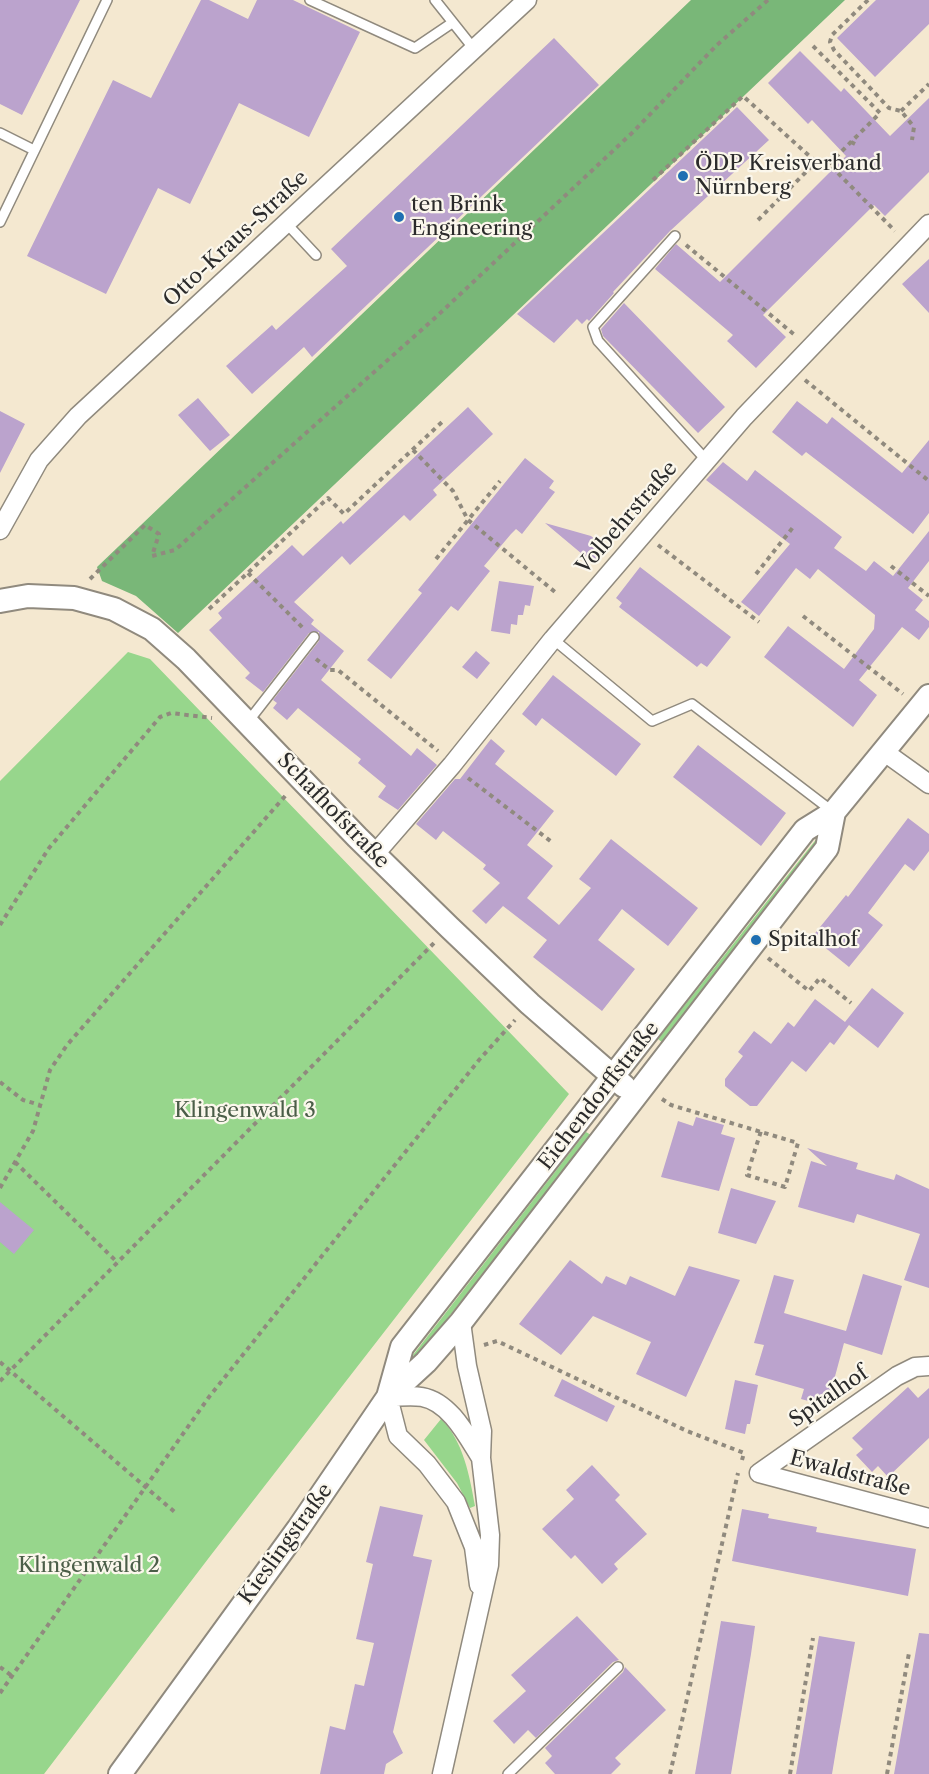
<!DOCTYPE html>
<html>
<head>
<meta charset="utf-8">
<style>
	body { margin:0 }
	canvas { display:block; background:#f4e8d0 }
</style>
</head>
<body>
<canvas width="929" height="1774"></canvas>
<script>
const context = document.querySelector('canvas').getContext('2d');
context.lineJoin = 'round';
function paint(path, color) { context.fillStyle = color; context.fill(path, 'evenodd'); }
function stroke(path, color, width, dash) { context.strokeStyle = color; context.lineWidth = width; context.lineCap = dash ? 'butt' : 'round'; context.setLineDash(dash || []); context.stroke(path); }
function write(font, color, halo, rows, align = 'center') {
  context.font = font + ' "Libre Caslon Text",serif'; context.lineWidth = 4.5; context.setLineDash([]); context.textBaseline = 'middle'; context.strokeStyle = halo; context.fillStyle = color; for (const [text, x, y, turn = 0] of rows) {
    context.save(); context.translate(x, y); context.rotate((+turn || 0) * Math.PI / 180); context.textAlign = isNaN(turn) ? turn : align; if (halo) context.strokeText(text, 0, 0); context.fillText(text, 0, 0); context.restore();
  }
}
paint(new Path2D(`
	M128 652 150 659 569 1094 211 1555 44 1774H0V781Z
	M818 837 820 842 663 1043 658 1039Z
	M586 1132 591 1135 415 1360 413 1355Z
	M441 1419C463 1440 470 1477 475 1506L470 1508 457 1483 424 1440Z`), '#97d68c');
paint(new Path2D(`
	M691 0H845L178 633 136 596 102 581 97 567Z`), '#79b778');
paint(new Path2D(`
	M0 0H80L22 115 0 104Z
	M201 0H209L248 19 257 0H293L360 32 309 137 239 103 190 204 158 188 106 294 27 256 113 80 151 98Z
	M876 0H929V24L875 77 837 38Z
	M554 38 599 85 312 357 304 347 252 394 226 366 272 325 276 330 347 266 331 249Z
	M800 51 841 92 844 88 890 136 929 98V172L885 216 874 205 763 315 786 337 756 368 727 341 733 335 655 269 676 244 720 282 846 156 812 120 808 124 768 83Z
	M737 107 769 140 670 231 613 292 614 293 589 321 587 319 582 324 577 319 554 343 517 314Z
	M929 259V313L902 284Z
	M624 303 725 407 698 433 603 336 601 329Z
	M198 398 230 435 210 451 178 415Z
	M797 401 827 424 832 417 902 473 929 440V513L913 534 806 452 802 456 772 432Z
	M468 407 493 434 433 490 437 495 410 521 404 515 350 565 342 556 294 602 314 620 311 624 344 651 321 680 411 756 417 748 437 765 398 810 378 797 386 786 358 763 361 759 298 708 287 720 273 708 277 703 273 700 319 641V632L309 633 263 692 245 678 250 673 209 630 222 618 218 613 292 545 303 556 341 521 343 524 360 508Z
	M0 411 25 424 0 473Z
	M525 458 554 481 549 488 555 492 522 534 516 529 511 534 484 566 490 571 458 611 451 606 391 679 367 660 422 593 418 590Z
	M723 462 747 481 755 470 842 537 834 548 866 571 874 561 893 576 929 531V561L908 588 923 600 915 610 929 621V627L919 640 902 627 859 680 877 695 853 727 764 657 788 626 844 669 874 629 875 615 818 569 810 579 796 568 759 616 741 602 790 544 706 480Z
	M545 523 591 536 607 549 594 564Z
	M640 567 731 637 707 667 701 663 697 667 619 607 622 603 616 598Z
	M499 581 534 586 530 606 525 605 523 615H518L517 625 511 624 510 634 491 631Z
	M476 651 490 663 477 679 462 667Z
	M553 675 641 744 616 776 542 718 536 726 522 714Z
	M491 739 505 751 495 764 554 811 527 845 553 866 527 898 559 925 591 888 579 879 611 839 698 908 668 946 622 909 598 940 635 969 602 1011 533 957 547 940 503 906 486 924 472 911 500 883 483 869 486 865 443 831 436 840 416 824 455 779H460Z
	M698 745 786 813 761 846 673 777Z
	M908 818 929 834V851L914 871 905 864 868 913 883 925 849 967 812 937 846 895 848 897Z
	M872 988 904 1013 878 1048 849 1025 834 1045 830 1042 806 1072 792 1061 757 1106H750L725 1086V1079L743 1056 738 1052 754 1031 771 1044 788 1022 794 1027 815 999 845 1022Z
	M696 1117 724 1125 721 1134 735 1138 719 1191 661 1177 678 1121 693 1126Z
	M807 1148 858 1163 856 1169 894 1180 896 1174 929 1189V1288L904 1280 920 1234 857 1214 854 1223 798 1207 811 1161 827 1166Z
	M731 1188 776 1201 756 1244 718 1233Z
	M0 1202 34 1230 14 1254 0 1242Z
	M570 1260 602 1284 606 1276 626 1285 630 1276 675 1296 689 1266 740 1280 686 1397 636 1374 651 1342 593 1316 561 1355 519 1324Z
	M863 1274 902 1286 882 1355 844 1343 827 1406 801 1399 804 1389 755 1375 764 1345 754 1343 774 1275 794 1280 784 1313 846 1331Z
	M562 1379 615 1406 607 1422 554 1396Z
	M735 1380 758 1385 750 1424H747L745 1434 725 1429Z
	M908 1387 918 1398 929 1388V1438L888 1477 878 1466 872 1472 856 1455 863 1449 852 1438Z
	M592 1465 620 1495 615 1500 647 1534 614 1564 618 1569 602 1584 575 1555 571 1559 542 1529 574 1499 566 1490Z
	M380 1506 423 1515 413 1556 432 1560 393 1732 403 1753 386 1764 384 1774H320L330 1726 345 1730 355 1684 364 1686 374 1643 356 1639 373 1564 366 1562Z
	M742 1509 769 1514 768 1518 817 1527 816 1532 916 1549 908 1596 732 1561Z
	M577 1616 619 1660 613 1662 536 1738 528 1730 514 1744 493 1721 526 1691 511 1675Z
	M721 1621 755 1626 751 1654 731 1774H695Z
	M919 1633 929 1634V1774H894Z
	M819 1636 855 1642 838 1738 832 1774H796Z
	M625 1667 666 1710 615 1758 621 1764 611 1774H555L545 1763 552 1756 545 1748 623 1672Z`), '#bba3cd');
const service = new Path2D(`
	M310 0 415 48 452 23
	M435 0 474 49
	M0 133 34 150
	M0 222 107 0
	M287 224 316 255
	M675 236 593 327 598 341 707 461
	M553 639 652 721 692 704 832 811
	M247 723 314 637
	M508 1774 618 1667`);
const minor = new Path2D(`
	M0 530 39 460 78 416 527 0
	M883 751 929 784
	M374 855 452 765 553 639 744 417 929 224
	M759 1473 897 1376 915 1367 929 1366
	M759 1473 929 1518
	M479 1585 474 1547 456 1502 427 1464 398 1436 388 1397C399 1397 411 1395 422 1397 450 1402 467 1436 481 1458
	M442 1774 489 1565 490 1535 481 1458 482 1431 467 1366 461 1322`);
const tertiary = new Path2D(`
	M0 601 28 596 74 598 114 609 152 629 186 659 357 837 449 927 530 1004 624 1086
	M388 1397 402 1347 805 830 834 812 929 696
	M120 1774 298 1529 388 1397 426 1362 461 1322 827 848 834 812`);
stroke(service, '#908a7e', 12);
stroke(minor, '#908a7e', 21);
stroke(tertiary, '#908a7e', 26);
stroke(new Path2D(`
	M868 0 832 35 830 42 834 50 889 108 901 111 914 127 912 140
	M813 46 880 113 829 164
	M901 111 929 84
	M851 142 859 146
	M653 180 743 96 816 162
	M758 220 816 162 829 164 895 231
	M686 245 796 336
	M805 380 929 481
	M413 450 453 491 468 520 555 592
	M658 545 759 622
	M436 559 500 481
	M891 566 929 596
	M248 573 303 628
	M756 574 794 526
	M90 579 145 525 159 534 152 556 175 550 437 316 633 132 717 45 768 0
	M209 609 328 498 344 514 442 422
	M803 616 903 694
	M316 659 330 670H338L438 751
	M468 778 553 843
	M0 925 49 848 160 717 171 713 212 718
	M768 958 809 991 820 978 851 1003
	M0 1082 23 1100 40 1105
	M662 1099 671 1105 798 1143 785 1187 747 1175 761 1131
	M15 1162 118 1263
	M0 1188 33 1131 50 1070 67 1045 286 795
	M484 1345 497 1341 687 1431 744 1453 742 1460
	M0 1362 177 1514
	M0 1381 434 943
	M0 1667 12 1676
	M0 1693 209 1397 479 1060 515 1020
	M670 1774 738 1473
	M790 1774 813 1638
	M887 1774 909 1653`), '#908a7e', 4, [4.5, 4.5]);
stroke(service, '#fff', 9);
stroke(minor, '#fff', 18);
stroke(tertiary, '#fff', 22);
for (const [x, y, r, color] of [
	[683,176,6,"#1f6fb2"],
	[399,217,6,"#1f6fb2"],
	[756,940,6,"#1f6fb2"]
]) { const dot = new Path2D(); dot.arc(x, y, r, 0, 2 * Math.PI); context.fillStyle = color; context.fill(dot); stroke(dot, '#fbf7ec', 2); }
write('21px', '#2b2b2b', '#fbf7ec', [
	["ÖDP Kreisverband",695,164],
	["Nürnberg",695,188],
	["ten Brink",411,205],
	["Engineering",411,229],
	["Spitalhof",768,940]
], 'left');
write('21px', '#2b2b2b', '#fbf7ec', [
	["Otto-Kraus-Straße",236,239,-43],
	["Volbehrstraße",627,518,-49],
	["Schafhofstraße",333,811,46],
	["Eichendorffstraße",599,1096,-52],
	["Spitalhof",829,1397,-35],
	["Ewaldstraße",850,1474,15],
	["Kieslingstraße",286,1544,-54]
]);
write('21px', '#4b5e48', '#fbf7ec', [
	["Klingenwald 3",245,1111],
	["Klingenwald 2",89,1566]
]);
</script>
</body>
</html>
